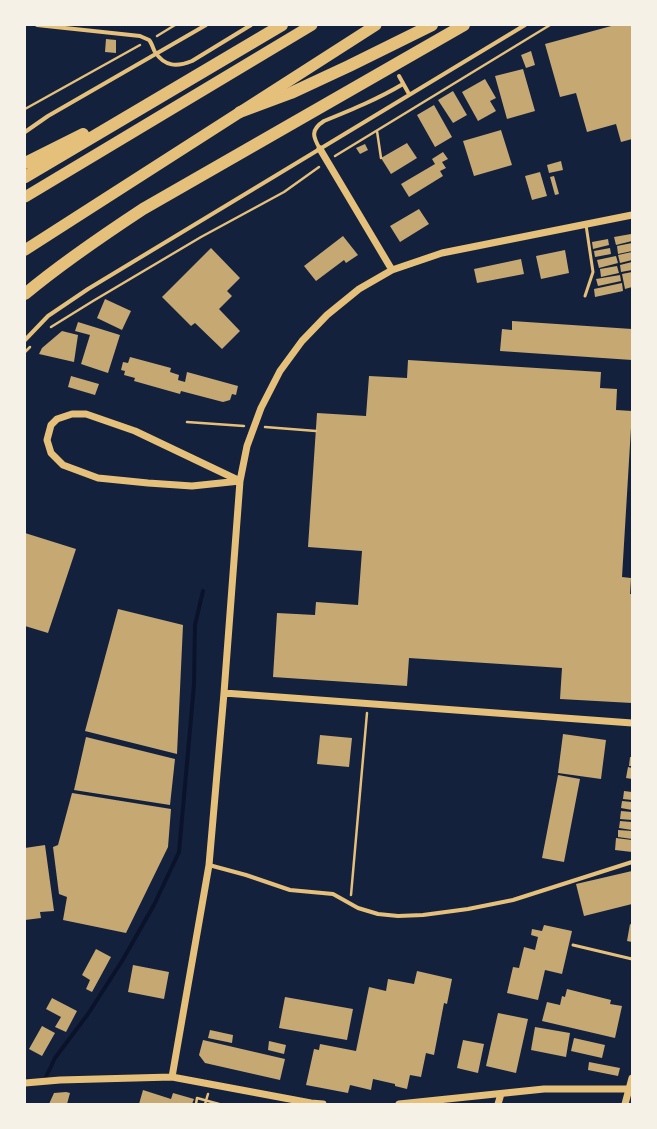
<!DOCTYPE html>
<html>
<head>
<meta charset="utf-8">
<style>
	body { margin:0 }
	#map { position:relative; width:657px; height:1129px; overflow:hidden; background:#14213d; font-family:"DM Sans",sans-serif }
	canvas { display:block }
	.frame { position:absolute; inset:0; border:26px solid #f6f1e7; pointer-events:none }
</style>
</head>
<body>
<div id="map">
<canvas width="657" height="1129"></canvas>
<div class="frame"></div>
</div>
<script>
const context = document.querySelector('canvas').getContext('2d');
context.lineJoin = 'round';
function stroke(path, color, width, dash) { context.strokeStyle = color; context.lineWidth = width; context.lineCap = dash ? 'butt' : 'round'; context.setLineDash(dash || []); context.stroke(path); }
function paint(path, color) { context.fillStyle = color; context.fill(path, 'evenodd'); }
stroke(new Path2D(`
	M44 1081 55 1058 88 1014 122 961 154 905 179 852 194 685 195 625 203 591`), '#0b132b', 4);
paint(new Path2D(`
	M615 25H632V139L621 142 616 124 587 132 576 93 560 97 545 44Z
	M106 39 116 40V53L105 52Z
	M531 51 535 65 526 68 521 55Z
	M523 69 535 111 507 119 495 76Z
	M485 79 496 98 490 101 496 111 478 121 462 92Z
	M453 91 467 115 453 123 438 100Z
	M434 105 452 137 435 147 417 115Z
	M501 130 512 165 474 176 463 141Z
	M407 143 417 158 391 174 381 158Z
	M365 144 368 150 360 154 356 148Z
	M443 152 448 159 442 162 446 168 440 171 443 176 409 197 401 184 435 164 432 159Z
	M561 161 563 170 549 173 547 165Z
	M540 172 547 196 532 200 525 176Z
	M554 176 559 194 555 195 550 177Z
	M419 209 429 224 400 242 390 226Z
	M631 234 632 241 616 245 614 237Z
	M343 236 358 255 346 263 344 260 316 281 304 266Z
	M608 239 609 245 593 249 592 242Z
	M632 243V251L618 254 617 246Z
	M211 248 240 278 227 291 232 296 219 309 240 331 222 349 195 323 191 326 162 297Z
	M610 248 611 254 595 257 594 251Z
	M565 250 569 273 541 279 536 256Z
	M632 252V260L620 263 618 255Z
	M616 256 618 263 599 268 597 260Z
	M521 259 524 274 477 283 474 269Z
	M632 262V270L621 272 620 265Z
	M617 266 619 273 601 277 600 269Z
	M632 272V287L625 289 622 274Z
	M620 275 621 281 598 286 596 279Z
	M622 283 623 291 595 297 594 289Z
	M105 299 131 311 122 330 97 318Z
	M512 321 632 329V360L500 351 502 329 512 330Z
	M78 322 120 335 108 373 81 364 90 335 75 331Z
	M62 331 78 335 74 362 39 354 42 348Z
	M130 357 171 368 170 372 179 375 178 380 185 382 187 372 238 386 236 395 232 394 230 400 223 402 181 391 180 394 134 381 135 378 124 375 125 371 121 370 123 362 128 363Z
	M408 360 601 372 600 388 617 389 616 410 632 411 622 577 631 578 630 594H632V703L560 699 562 668 409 658 407 686 273 677 277 613 315 615 316 602 358 605 362 551 308 547 317 413 366 416 369 376 407 378Z
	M71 376 99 384 95 395 68 387Z
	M25 533 76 549 48 633 25 626Z
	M118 609 183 625 177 754 85 731Z
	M563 734 606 740 601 779 558 773Z
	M320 735 352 738 349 767 317 764Z
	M86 737 175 759 170 805 74 790Z
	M630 757H632V766H629Z
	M628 767 632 768V779L626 778Z
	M558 775 580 779 564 862 542 858Z
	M624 791 632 792V800L623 799Z
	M72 793 171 809 168 847 126 933 63 920 67 897 59 894 53 847 58 845Z
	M622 801 632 802V810L621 808Z
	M621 811 632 812V820L620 819Z
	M620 821 632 822V830L619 828Z
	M618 830 632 831V839L618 837Z
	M616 838 632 840V852L615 850Z
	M45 845 54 911 40 912 41 918 25 920V848Z
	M632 871V904L584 916 576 884Z
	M630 924 632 925V942L627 941Z
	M544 925 572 931 562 974 545 970 538 1000 507 993 513 967 519 968 524 947 535 950 538 937 531 935 532 929 542 931Z
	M96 949 111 957 92 992 86 989 90 980 82 975Z
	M133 965 169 972 164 999 128 992Z
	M417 971 452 979 447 1004 444 1003 434 1055 426 1053 421 1077 410 1075 407 1089 395 1086V1084L373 1079 371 1090 350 1085 348 1093 306 1085 314 1049 319 1050 320 1044 356 1051 369 987 386 991 388 979 414 984Z
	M567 989 611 1000 610 1004 622 1006 615 1038 542 1021 547 1002 560 1005 562 996 565 997Z
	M285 997 353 1009 347 1040 279 1028Z
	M52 998 77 1011 66 1032 55 1027 61 1017 46 1009Z
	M498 1013 528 1019 516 1073 486 1066Z
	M42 1026 55 1033 42 1056 29 1049Z
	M535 1027 570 1033 566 1057 531 1050Z
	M210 1030 233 1035 232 1043 208 1038Z
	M574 1038 605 1045 602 1058 571 1051Z
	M203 1040 285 1059 280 1080 205 1063 199 1055Z
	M463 1040 484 1044 478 1073 457 1068Z
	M269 1041 286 1045 284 1054 268 1050Z
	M589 1062 620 1068 618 1076 588 1070Z
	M143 1090 171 1099 173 1093 194 1099 192 1104H139Z
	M66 1092 70 1093 67 1104H49L54 1093Z`), '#c6a872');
stroke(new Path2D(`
	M157 36 175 25
	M25 109 140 45
	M377 131 381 158
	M335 156 550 25
	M51 327 93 301 201 237 284 192 319 167
	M25 352 30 347
	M187 422 244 426
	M265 427 316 431
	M351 895 367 713
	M196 1104 197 1098 219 1104
	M205 1104 208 1094`), '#e5c07b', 2.5);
stroke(new Path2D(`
	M585 296 593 272 586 225
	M573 945 632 959`), '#e5c07b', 3);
stroke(new Path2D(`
	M37 25 140 36C142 37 147 39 149 40 152 43 153 49 155 52 165 67 177 67 192 61L251 25
	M399 76 409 94
	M25 132 48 116 206 25
	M320 149C313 137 310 130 324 121 351 110 378 99 403 84
	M25 340 48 316 88 289 525 25
	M209 865 246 875 290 890 333 894 358 908 378 914 398 916 423 915 468 909 513 900 632 862`), '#e5c07b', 4);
stroke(new Path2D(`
	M320 149 392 270
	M72 414H86L135 431 240 481 192 486 148 483 98 478 63 465 51 453 47 440 51 425 57 419Z
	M224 693 632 723
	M172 1077 209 865 224 693 240 481 247 446 261 408 280 371 302 341 327 315 359 289 392 270 442 253 632 215
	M25 1083 60 1080 172 1077 311 1103 323 1104
	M399 1104 544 1089H632
	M498 1104 501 1094
	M625 1104 632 1078`), '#e5c07b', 7);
stroke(new Path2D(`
	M25 197 312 25
	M25 250 376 25`), '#e5c07b', 11);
stroke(new Path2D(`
	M240 112 291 93 349 66 432 25
	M25 163 83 134
	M25 177 282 25
	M25 294C62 263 102 236 143 209L464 25`), '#e5c07b', 12);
</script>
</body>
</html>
